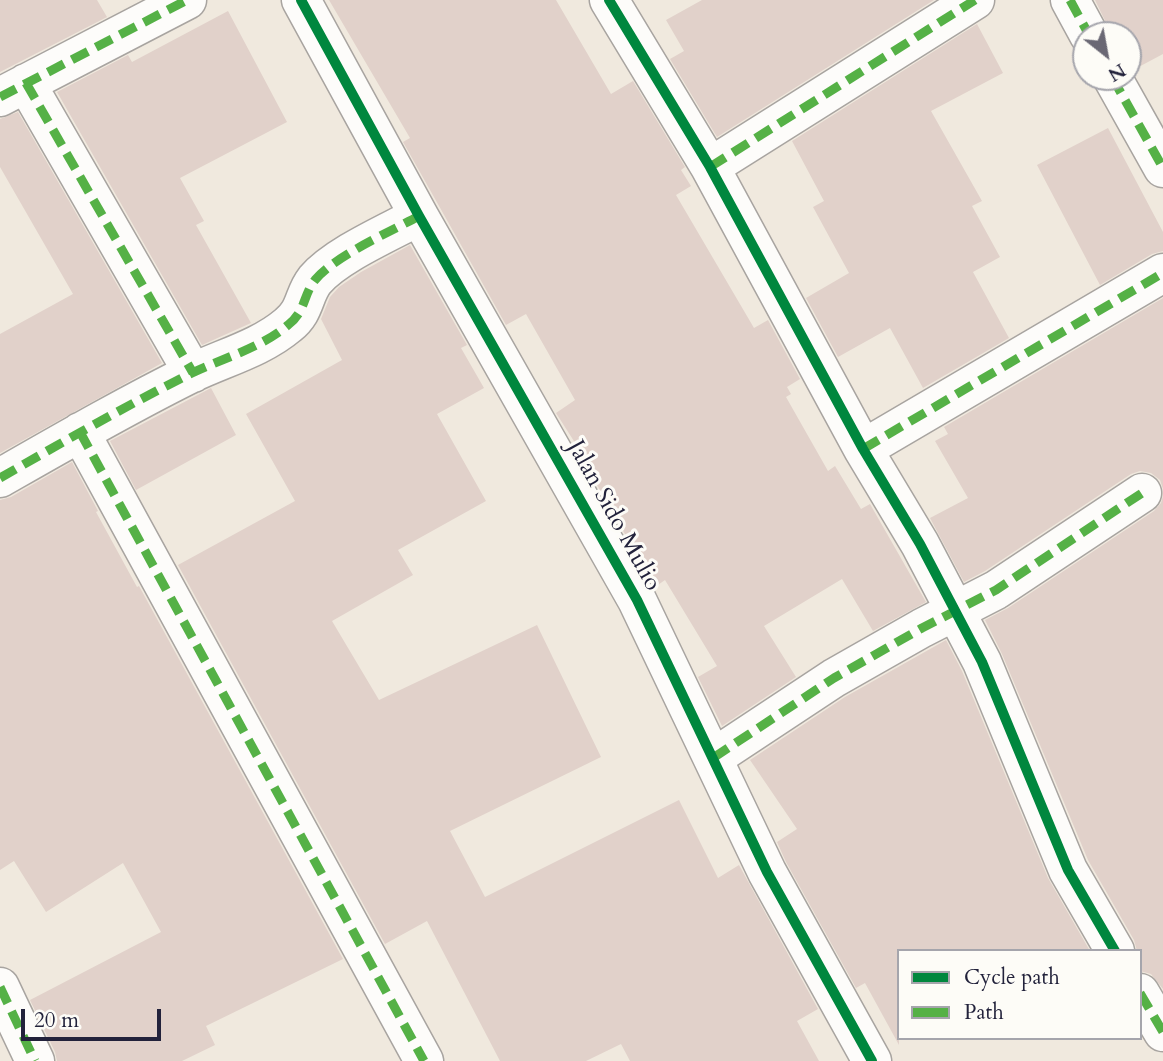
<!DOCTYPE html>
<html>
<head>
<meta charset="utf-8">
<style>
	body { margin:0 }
	#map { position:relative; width:1163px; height:1061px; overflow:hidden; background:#f0e9de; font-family:Cardo,serif }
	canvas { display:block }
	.legend { position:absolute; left:897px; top:949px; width:245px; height:91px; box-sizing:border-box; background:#fdfcf7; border:2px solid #a5a5ac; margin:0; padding:9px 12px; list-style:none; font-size:21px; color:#22223b }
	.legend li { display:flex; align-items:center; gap:14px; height:35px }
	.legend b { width:35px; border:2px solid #a5a5ac }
	.north { position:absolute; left:1072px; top:21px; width:70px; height:70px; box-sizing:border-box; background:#fdfcf7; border:2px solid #a5a5ac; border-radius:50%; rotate:149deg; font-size:19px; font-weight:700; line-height:28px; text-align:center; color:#22223b }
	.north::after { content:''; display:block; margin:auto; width:24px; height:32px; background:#6a6874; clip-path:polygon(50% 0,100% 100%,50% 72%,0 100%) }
	.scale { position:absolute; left:21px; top:1009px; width:140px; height:32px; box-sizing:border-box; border:4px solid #22223b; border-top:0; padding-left:9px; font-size:21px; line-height:24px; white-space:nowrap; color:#22223b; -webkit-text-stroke:5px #fdfcf7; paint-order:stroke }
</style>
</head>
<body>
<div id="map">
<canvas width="1163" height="1061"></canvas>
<ul class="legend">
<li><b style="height:9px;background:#00873e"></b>Cycle path</li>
<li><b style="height:9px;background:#55b146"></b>Path</li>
</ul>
<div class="north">N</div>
<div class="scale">20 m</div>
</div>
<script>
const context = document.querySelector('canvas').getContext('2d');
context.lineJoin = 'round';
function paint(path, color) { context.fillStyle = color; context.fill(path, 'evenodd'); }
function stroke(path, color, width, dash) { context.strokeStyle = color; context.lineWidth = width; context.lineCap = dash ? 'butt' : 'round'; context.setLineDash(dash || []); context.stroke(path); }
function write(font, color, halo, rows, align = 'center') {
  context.font = font + ' Cardo,serif'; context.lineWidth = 6; context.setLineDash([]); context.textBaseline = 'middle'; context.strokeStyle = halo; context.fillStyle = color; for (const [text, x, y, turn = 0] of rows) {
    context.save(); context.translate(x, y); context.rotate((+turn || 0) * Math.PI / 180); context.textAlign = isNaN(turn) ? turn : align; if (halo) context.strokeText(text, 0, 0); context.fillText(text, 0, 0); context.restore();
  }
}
paint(new Path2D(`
	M0 0H97L107 17 0 72Z
	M329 0H556L611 94 633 81 685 167 681 170 691 186 676 195 754 328 768 320 800 379 787 387 791 394 786 397 828 471 835 466 861 509 870 504 926 602 873 631 842 579 764 626 796 677 722 726 698 677 717 666 665 580 655 587 592 476 595 474 556 413 575 400 526 314 506 325 403 142 410 138Z
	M702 0H934L717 137 670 59 684 51 666 20Z
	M1095 0H1163V54L1133 70 1128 63V35H1112Z
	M228 11 287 122 180 178 204 221 196 225 251 323 202 345 57 92 128 55 132 62Z
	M977 24 1003 73 931 111 982 201 972 206 1000 257 973 272 1009 338 923 388 890 328 838 357 806 298 849 273 813 207 824 201 792 141Z
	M18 112 162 363 0 453V334L73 294 0 167V119Z
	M1108 128 1163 232V251L1152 254 1100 285 1037 165Z
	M410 245 467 345 461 348 484 388 437 414 486 501 398 550 413 575 332 621 379 700 537 625 601 757 450 831 485 897 679 800 718 878 739 865 818 1009 797 1021 819 1061H630L621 1044 586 1061H500L427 921 385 944 178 565 295 501 246 414 342 360 321 319 330 297 339 287 361 272Z
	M1163 298V489L1160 480 1151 473 1140 471 1131 474 985 571 964 582 930 518 968 498 935 441 948 434 944 427Z
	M211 388 236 435 136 490 110 441Z
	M72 462 98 511 96 512 137 587 139 586 343 959 206 1026 215 1045 182 1061H57L55 1052 30 1000 161 932 123 863 46 912 14 861 0 870V500L11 497Z
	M1163 496V989L1151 974 1140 971V951H1137L1134 940 1088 860 1002 654 985 620 1008 608 1154 511 1161 503Z
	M946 640 962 671 1048 878 1090 951H899V1045L865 983 856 988 786 862 777 842 797 829 750 760 845 697Z`), '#e1d1ca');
const street = new Path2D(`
	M301 0 419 216 637 600 767 872 872 1061
	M609 0 710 167 863 449 920 544 982 662 1068 870 1115 951
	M1070 0 1089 35
	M1112 77 1163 168
	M26 83 193 373
	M0 97 187 0
	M710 167 975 0
	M80 432 424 1061
	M863 449 1163 273
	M0 478C63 442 127 405 192 373 223 358 261 348 288 325 306 311 303 295 315 280 336 255 390 232 419 216
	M713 758 834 678 922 628 996 590 1142 493
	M0 987 35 1061
	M1140 993 1163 1032`);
stroke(street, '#a8a4a0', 41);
stroke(street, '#fdfcfa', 38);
stroke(new Path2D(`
	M1070 0 1089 35
	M1112 77 1163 168
	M26 83 193 373
	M0 97 187 0
	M710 167 975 0
	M80 432 424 1061
	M863 449 1163 273
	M0 478C63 442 127 405 192 373 223 358 261 348 288 325 306 311 303 295 315 280 336 255 390 232 419 216
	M713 758 834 678 922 628 996 590 1142 493
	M0 987 35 1061
	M1140 993 1163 1032`), '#55b146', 9, [18, 9]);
stroke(new Path2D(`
	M301 0 419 216 637 600 767 872 872 1061
	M609 0 710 167 863 449 920 544 982 662 1068 870 1115 951`), '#00873e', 10);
write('24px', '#22223b', '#fdfcf7', [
	["Jalan Sido Mulio",613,516,61]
]);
</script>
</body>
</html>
